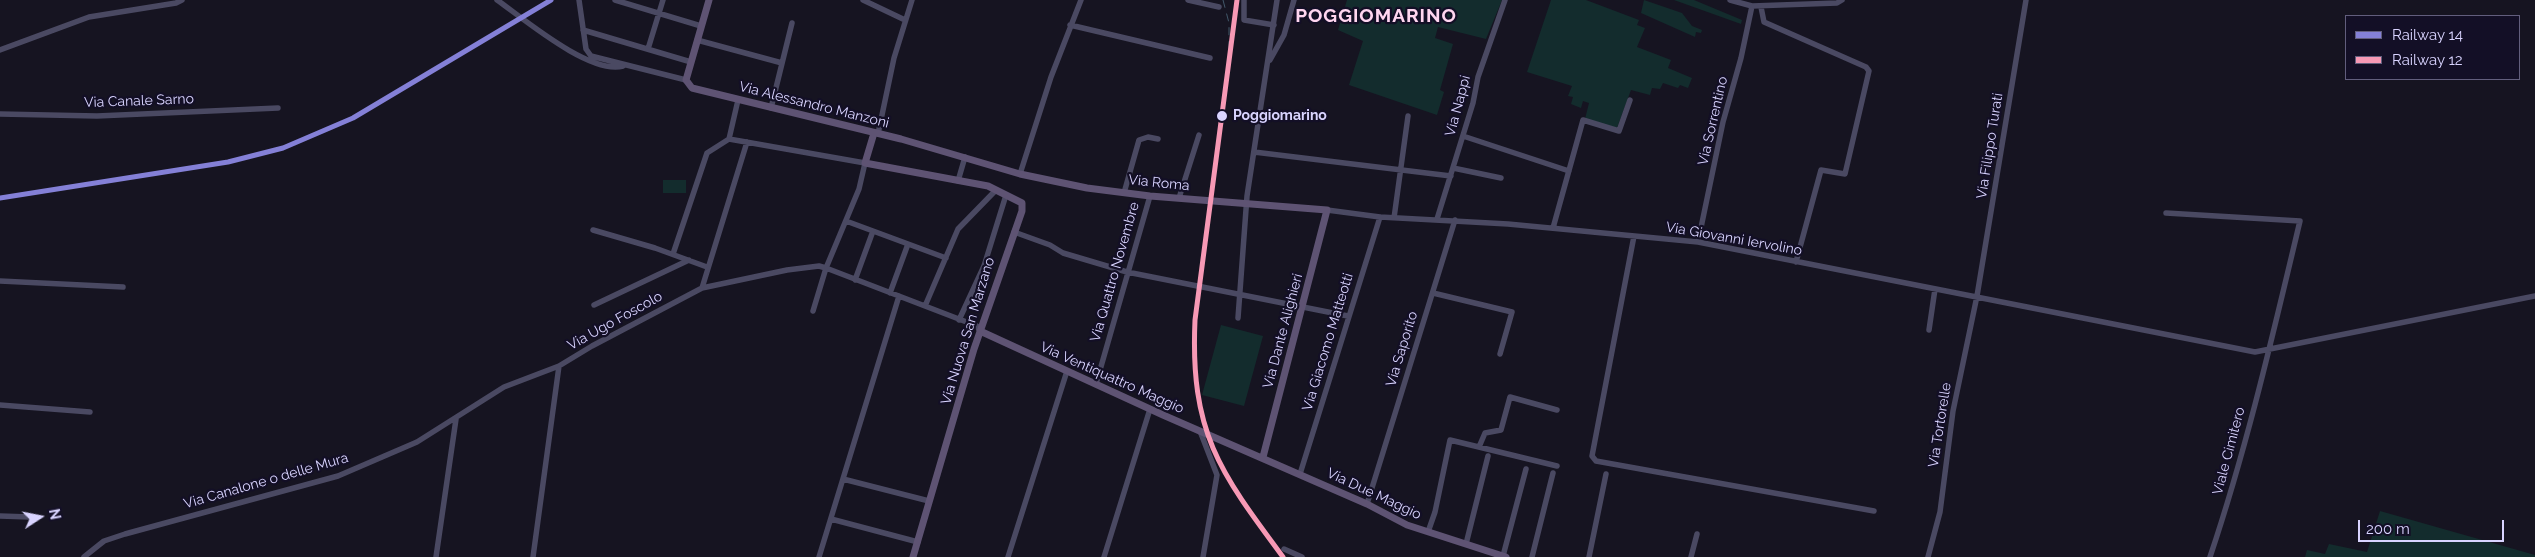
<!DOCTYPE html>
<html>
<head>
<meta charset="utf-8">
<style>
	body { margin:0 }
	#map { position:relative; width:2535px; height:557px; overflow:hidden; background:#161421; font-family:Raleway,sans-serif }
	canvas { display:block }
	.legend { position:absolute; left:2345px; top:15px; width:175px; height:65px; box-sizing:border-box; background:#130f26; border:1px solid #625e7d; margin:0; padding:6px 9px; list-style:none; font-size:15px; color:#d9d4ff }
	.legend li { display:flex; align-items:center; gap:10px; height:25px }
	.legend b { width:25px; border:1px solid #625e7d }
	.north { position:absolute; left:15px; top:492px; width:50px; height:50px; -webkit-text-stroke:4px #130f26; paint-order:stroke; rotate:79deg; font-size:14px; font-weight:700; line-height:20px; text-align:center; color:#d9d4ff }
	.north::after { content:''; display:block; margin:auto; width:18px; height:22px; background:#d9d4ff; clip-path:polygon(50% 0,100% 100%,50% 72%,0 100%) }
	.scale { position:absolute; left:2358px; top:520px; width:146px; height:22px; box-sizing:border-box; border:2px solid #d9d4ff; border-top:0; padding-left:6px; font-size:15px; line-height:18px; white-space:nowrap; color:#d9d4ff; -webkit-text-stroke:4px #130f26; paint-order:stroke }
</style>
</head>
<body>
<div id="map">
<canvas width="2535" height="557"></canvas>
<ul class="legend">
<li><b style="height:6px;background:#8480d7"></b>Railway 14</li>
<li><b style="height:6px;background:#f799b5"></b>Railway 12</li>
</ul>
<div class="north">N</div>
<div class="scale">200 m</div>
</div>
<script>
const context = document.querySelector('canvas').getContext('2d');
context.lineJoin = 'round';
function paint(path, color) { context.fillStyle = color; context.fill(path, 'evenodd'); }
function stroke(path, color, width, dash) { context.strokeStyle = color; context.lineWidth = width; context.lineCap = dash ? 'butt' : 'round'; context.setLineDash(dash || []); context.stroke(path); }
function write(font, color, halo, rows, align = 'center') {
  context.font = font + ' Raleway,sans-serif'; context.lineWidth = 4.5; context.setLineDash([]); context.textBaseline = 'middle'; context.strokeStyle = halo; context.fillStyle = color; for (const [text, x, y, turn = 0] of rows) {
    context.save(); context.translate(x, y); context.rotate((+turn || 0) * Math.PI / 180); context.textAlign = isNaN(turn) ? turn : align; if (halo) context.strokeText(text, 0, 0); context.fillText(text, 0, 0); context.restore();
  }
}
paint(new Path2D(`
	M1347 0H1502L1486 39 1438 27 1435 38 1453 44 1440 90 1444 92 1437 115 1349 85 1363 41 1338 30Z
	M1551 0H1586L1639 20 1637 25 1645 28 1637 47 1671 60 1668 68 1692 78 1688 88 1680 85 1678 88 1663 83 1660 89 1652 88 1650 95 1631 90 1617 128 1585 119 1589 103 1583 101 1581 108 1571 104 1573 97 1568 96 1572 86 1527 72Z
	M1644 0 1682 13 1692 26 1702 30 1701 33 1696 32 1695 37 1641 13Z
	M1674 0H1694L1742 20 1741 24Z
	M663 180H686V193H663Z
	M1221 325 1263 336 1244 406 1202 395Z
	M2380 511 2535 555V557H2305L2307 550 2325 554 2329 544 2367 552Z`), '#132c2d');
stroke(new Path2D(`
	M497 0C524 19 590 75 623 66
	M579 0 586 49 591 56 686 80
	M615 0 701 26
	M863 0 905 20
	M1188 0 1219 7
	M1244 0V20L1274 25
	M1730 0 1752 6
	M1761 7 1764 22 1866 67 1869 71 1845 174 1821 170 1796 262
	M1070 25 1210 58
	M583 30 691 62
	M697 40 782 63
	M648 49 663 0
	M0 50 89 17 176 3 182 0
	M1270 60 1284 35 1294 0
	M771 108 792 23
	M0 114 97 116 278 108
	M878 134 894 58 912 0
	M1463 136 1569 171
	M729 139 738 100
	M1254 152 1451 176
	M1453 168 1501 178
	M1020 174 1051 77 1081 0
	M958 181 965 157
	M1124 193 1139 140 1148 137 1158 139
	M1179 198 1199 135
	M1327 210 1380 217 1508 224 1698 242 2255 352 2535 296
	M2166 213 2300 221C2273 334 2247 447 2210 557
	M1394 218 1408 116
	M1437 219 1473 103 1478 77 1505 0
	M846 221 946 258
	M1553 228 1583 120 1619 131 1630 100
	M593 230 655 248 707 267
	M1014 232 1050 245 1063 253 1127 272 1348 316
	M1634 236 1592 456 1596 461 1874 511
	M1698 242 1723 122 1741 58 1752 6 1837 3 1842 0
	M673 254 707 153 729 139 865 163 859 189 826 268 977 326 980 331
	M855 280 873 231
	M0 281 123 287
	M702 288 747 142
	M890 293 908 244
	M1433 293 1512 312 1500 354
	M594 305 689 260
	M925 306 958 229 996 190
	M1238 318 1247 196 1277 0
	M959 320 984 266 1006 195
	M1929 330 1935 289
	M1096 384 1150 196
	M0 405 90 412
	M1200 431 1217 475 1203 557
	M1479 447 1485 433 1501 430 1510 397 1557 410
	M1300 474 1380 217
	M843 479 929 501
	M1367 504 1455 220
	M0 516 30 517
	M831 519 918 542
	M1428 532 1435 512 1450 440 1557 466
	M1466 544 1488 456
	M1284 549 1302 557
	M1503 556 1526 469
	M84 557 104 541 125 534 338 476 417 442 504 387 559 366
	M436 557 456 419
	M533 557 559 366 592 346 702 288 787 270 819 266 826 268 813 311
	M819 557 899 296
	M1008 557 1067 371
	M1104 557 1150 409
	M1532 557 1553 473
	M1589 557 1606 474
	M1691 557 1697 534
	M1928 557 1940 512 1953 411 1977 296 2026 0`), '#4a4962', 5.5);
stroke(new Path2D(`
	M709 0 686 80 692 88 901 139 1020 174 1087 188 1150 196 1327 210 1263 457
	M874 133 865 163 988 186 1022 203V211L974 349 913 557
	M980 331 1163 415 1367 504 1407 525 1506 557`), '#5e5373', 7);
stroke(new Path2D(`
	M1223 0 1229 23V59`), '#43596b', 1, [8, 6]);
stroke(new Path2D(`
	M0 198 228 162 283 148 353 118 551 0`), '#8480d7', 5);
stroke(new Path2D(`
	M1237 0 1195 320C1190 432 1219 471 1283 557`), '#f799b5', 5);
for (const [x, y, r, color] of [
	[1222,116,6,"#d9d4ff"]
]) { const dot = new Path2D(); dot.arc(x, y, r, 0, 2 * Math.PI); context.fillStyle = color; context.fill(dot); stroke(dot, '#130f26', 2); }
write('14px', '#d9d4ff', '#130f26', [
	["Via Canale Sarno",139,101,-2],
	["Via Alessandro Manzoni",814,105,14],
	["Via Nappi",1458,106,-75],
	["Via Sorrentino",1713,121,-77],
	["Via Filippo Turati",1990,146,-81],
	["Via Roma",1159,183,6],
	["Via Giovanni Iervolino",1734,239,10],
	["Via Quattro Novembre",1115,272,-74],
	["Via Ugo Foscolo",615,321,-29],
	["Via Nuova San Marzano",968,331,-73],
	["Via Dante Alighieri",1283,331,-75],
	["Via Giacomo Matteotti",1328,342,-73],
	["Via Saporito",1402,349,-73],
	["Via Ventiquattro Maggio",1112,378,24],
	["Via Tortorelle",1940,425,-81],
	["Viale Cimitero",2229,451,-75],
	["Via Canalone o delle Mura",266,481,-16],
	["Via Due Maggio",1374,494,25]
]);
write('bold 14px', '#d9d4ff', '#130f26', [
	["Poggiomarino",1233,116]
], 'left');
context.letterSpacing = '1px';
write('bold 19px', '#ffd6f0', '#130f26', [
	["POGGIOMARINO",1376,16]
]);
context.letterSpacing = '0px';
</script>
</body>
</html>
